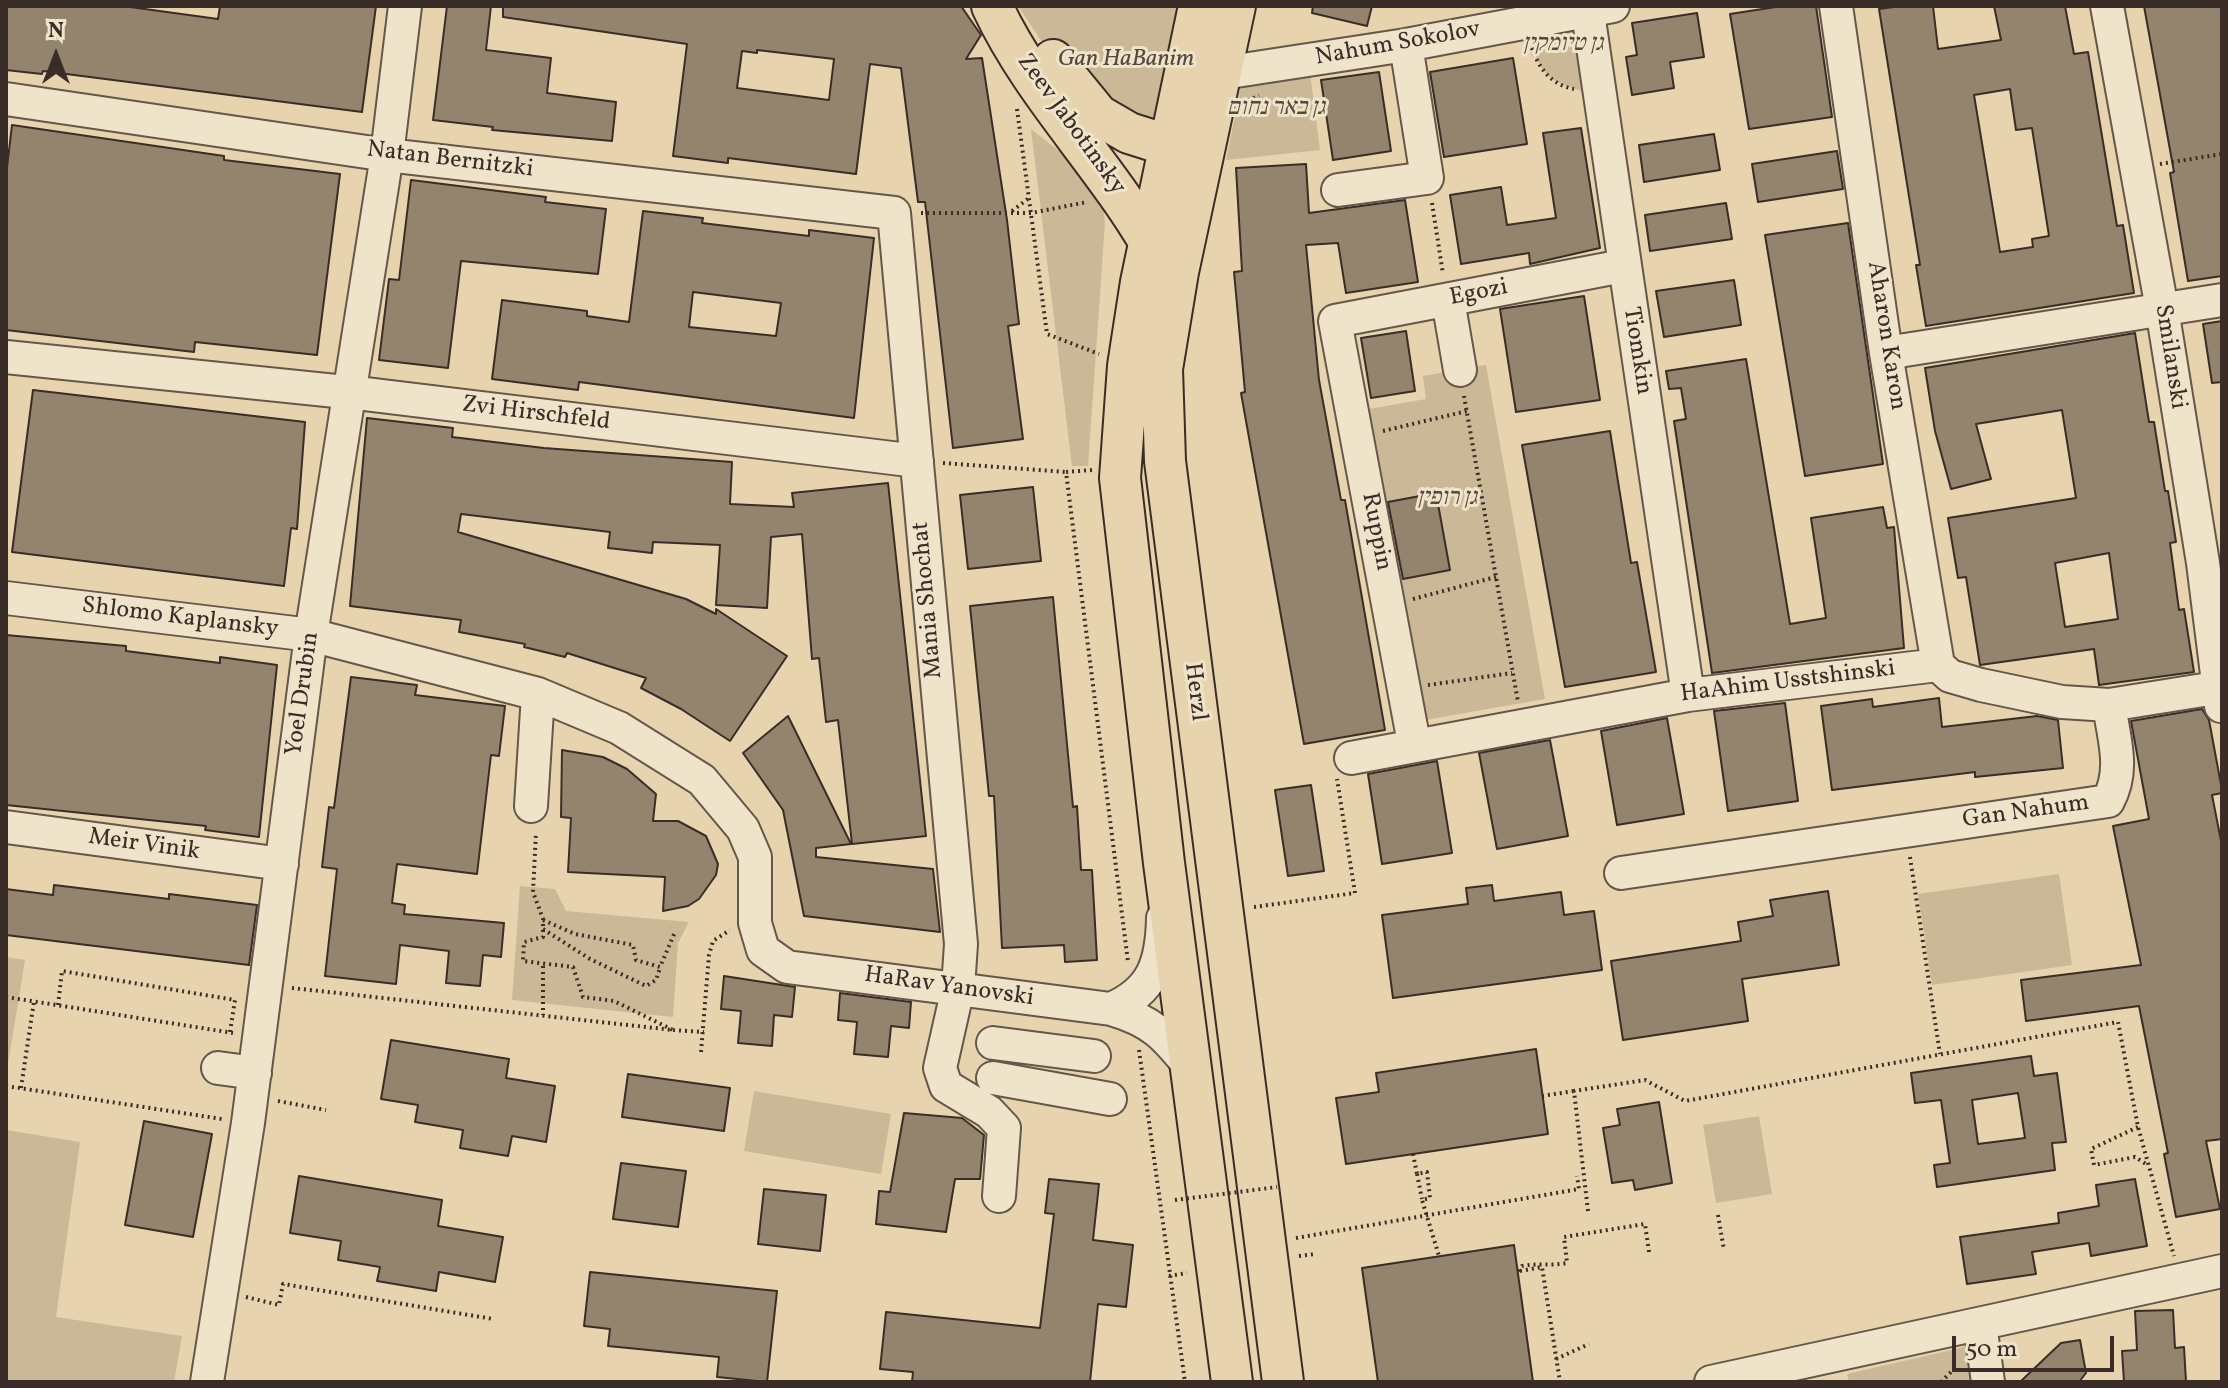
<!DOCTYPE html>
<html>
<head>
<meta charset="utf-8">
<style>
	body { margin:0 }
	#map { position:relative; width:2228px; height:1388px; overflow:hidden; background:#e7d4ae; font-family:Vollkorn,serif }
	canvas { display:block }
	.frame { position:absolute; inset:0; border:8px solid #3a2d27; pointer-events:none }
	.north { position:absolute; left:16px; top:16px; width:80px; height:80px; -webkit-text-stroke:6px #efe3ca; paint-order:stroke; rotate:0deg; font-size:22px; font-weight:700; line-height:32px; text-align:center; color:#3a2d27 }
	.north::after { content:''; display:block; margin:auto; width:28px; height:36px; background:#3a2d27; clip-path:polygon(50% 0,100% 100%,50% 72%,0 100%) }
	.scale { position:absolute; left:1952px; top:1336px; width:162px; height:36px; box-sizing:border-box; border:4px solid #3a2d27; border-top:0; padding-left:10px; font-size:24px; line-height:28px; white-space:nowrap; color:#3a2d27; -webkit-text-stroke:6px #efe3ca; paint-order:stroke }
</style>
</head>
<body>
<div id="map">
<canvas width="2228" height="1388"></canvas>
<div class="frame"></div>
<div class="north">N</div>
<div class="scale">50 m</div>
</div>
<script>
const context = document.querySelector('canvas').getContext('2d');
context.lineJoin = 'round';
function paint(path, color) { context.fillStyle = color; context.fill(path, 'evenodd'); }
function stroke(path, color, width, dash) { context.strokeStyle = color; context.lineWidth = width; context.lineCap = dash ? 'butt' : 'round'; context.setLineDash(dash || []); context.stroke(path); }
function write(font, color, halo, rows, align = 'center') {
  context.font = font + ' Vollkorn,"Frank Ruhl Libre",serif'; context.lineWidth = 6; context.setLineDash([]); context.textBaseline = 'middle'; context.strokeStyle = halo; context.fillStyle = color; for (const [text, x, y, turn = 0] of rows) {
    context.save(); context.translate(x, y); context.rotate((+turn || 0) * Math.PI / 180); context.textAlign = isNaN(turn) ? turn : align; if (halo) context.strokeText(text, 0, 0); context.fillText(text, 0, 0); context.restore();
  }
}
paint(new Path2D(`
	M1018 6H1199L1155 117 1129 118 1056 63Z
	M1588 10 1600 95C1544 83 1541 76 1524 23Z
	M1309 66 1320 150 1226 160 1243 76Z
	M1031 129 1100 183 1105 223 1088 466H1072Z
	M1486 365 1545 699 1425 720 1369 409 1426 399 1423 376Z
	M2059 874 2072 965 1932 985 1918 894Z
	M520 886 555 889 566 911 689 922 678 943 673 1017 512 1000Z
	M6 957 25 960 6 1076Z
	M754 1091 891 1114 881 1174 744 1151Z
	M1759 1116 1772 1194 1716 1203 1703 1125Z
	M6 1130 80 1142 56 1317 182 1336 174 1382H6Z
	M1973 1345 1978 1382H1849L1847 1374Z`), '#cab897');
const building = new Path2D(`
	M6 6H123L218 19 220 6H376L362 112 43 71 42 74 6 70Z
	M447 6H491L486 50 551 58 547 93 616 102 612 141 492 130 493 127 433 120Z
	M503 6H961L981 35 966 59 982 58 1007 220 1019 324 1008 326 1023 439 953 448 925 202H918L901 68 870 64 856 174 728 158V163L673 156 687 44 503 17ZM757 50 834 59 829 100 737 88 742 51 757 53Z
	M1313 6H1372L1367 26 1312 13Z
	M1782 6H1816L1832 117 1749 129 1730 14Z
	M1901 6H1933L1938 49 2001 40 1994 6H2065L2074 54 2088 52 2117 226 2123 225 2134 293 1926 326 1916 265H1920L1879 9ZM2010 89 2016 130 2032 128 2049 236 2032 239 2033 247 2000 252 1974 95Z
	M2144 6H2222V276L2188 281 2170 173 2174 172Z
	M1697 13 1704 57 1670 62 1674 88 1632 95 1626 57 1637 55 1632 23Z
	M1513 58 1527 144 1444 157 1430 72Z
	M1379 72 1391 151 1333 160 1321 80Z
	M12 125 224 156V160L340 174 317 355 195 342 194 352 6 330V176Z
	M1581 128 1600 248 1530 264 1529 253 1461 264 1450 195 1501 187 1507 225 1556 218 1543 133Z
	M1714 134 1720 170 1644 182 1639 145Z
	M1837 151 1843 189 1758 202 1752 164Z
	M1306 164 1309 213 1405 200 1418 282 1346 293 1338 243 1306 245 1319 380 1341 500H1345L1385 730 1304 744 1241 393 1245 392 1234 272 1242 271 1236 168Z
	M411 180 546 197 545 202 606 209 598 274 461 261 448 368 379 360 389 279 399 280Z
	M1726 203 1732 239 1650 251 1645 215Z
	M643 211 703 218 702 223 809 236V230L874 238 854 418 579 382 578 390 492 379 502 300 587 311V316L629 322ZM693 292 781 303 776 336 689 327Z
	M1848 223 1883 464 1805 476 1765 235Z
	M1734 280 1741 325 1664 337 1656 291Z
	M1584 296 1600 400 1516 412 1500 309Z
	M2222 321V382L2212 383 2203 324Z
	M1406 331 1415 391 1371 398 1361 338Z
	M2135 333 2149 422H2154L2165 491H2168L2176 542 2170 543 2179 610 2184 609 2194 672 2099 685 2094 649 1980 665 1966 577 1958 578 1948 518 2076 498 2062 410 1976 424 1991 479 1951 489 1935 431 1925 368ZM2109 553 2118 619 2065 627 2055 563Z
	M1746 359 1790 624 1826 618 1811 518 1883 507 1887 528 1894 527 1904 648 1712 673 1674 421 1686 419 1681 388 1669 389 1666 371Z
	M33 390 305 422 297 529 291 528 284 586 12 552Z
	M367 418 453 428 452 437 544 448 732 462 730 504 794 507 792 493 888 483 926 836 852 844 838 720 826 722 819 658 812 659 802 534 771 537 767 608 716 605 720 545 653 542 652 553 608 548 610 532 461 514 458 532 686 599 716 614V609L787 656 730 741 681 709 641 688 646 678 567 653 565 657 524 647 525 644 459 632 461 620 350 606Z
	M1610 431 1631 563 1637 562 1656 672 1565 687 1522 445Z
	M1033 487 1041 561 968 569 960 495Z
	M1436 493 1450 570 1403 579 1388 502Z
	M1053 597 1073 807 1077 806 1081 870H1092L1097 960 1065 962 1064 945 1002 948 994 796H989L970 606Z
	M6 635 126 646V651L220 663V657L277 665 259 837 205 830 206 826 6 805Z
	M351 677 417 685 415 695 505 706 499 756 491 755 477 874 397 864 392 903 405 905 404 914 504 923 501 957 483 955 480 986 446 983 449 951 400 945 396 984 325 976 337 869 322 867 329 807 334 808Z
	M1939 698 1942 727 2037 716 2058 720 2063 768 1975 777V772L1832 790 1821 706 1872 699 1873 707Z
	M1785 703 1798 801 1728 811 1714 711Z
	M2202 709 2209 720 2222 790V793L2212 795 2222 846V1139L2206 1141 2220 1209 2176 1217 2164 1154 2168 1153 2139 1006 2026 1021 2021 980 2141 965 2113 826 2149 819 2131 721Z
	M788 716 851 844 816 848V857L933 869 940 932 804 916 783 810 743 753Z
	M1667 718 1684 814 1617 825 1601 731Z
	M1550 740 1568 836 1497 849 1479 753Z
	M562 750 603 757 627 769 656 794 653 821H678L706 836 718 864 716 875 699 899 688 906 663 911 665 877 568 872 571 818 561 817Z
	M1437 761 1452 853 1382 864 1368 774Z
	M1311 785 1324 871 1288 876 1275 790Z
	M54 885 169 899V894L257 905 249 965 6 935V889L53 895Z
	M1492 885 1494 901 1561 892 1564 915 1594 911 1602 970 1393 998 1382 915 1468 904 1466 888Z
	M1828 891 1839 965 1742 979 1748 1021 1623 1040 1611 961 1741 941 1738 922 1773 916 1770 900Z
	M724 976 795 987 792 1017 774 1015 772 1046 738 1043 741 1011 721 1009Z
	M840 993 911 1002 909 1028 891 1026 888 1057 854 1054 857 1022 838 1020Z
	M391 1040 509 1059 506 1078 555 1086 546 1142 512 1136 508 1156 460 1148 463 1130 415 1122 418 1105 381 1099Z
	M1536 1049 1548 1134 1346 1164 1336 1098 1379 1092 1376 1073Z
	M2031 1056 2034 1076 2057 1073 2066 1142 2052 1143 2055 1170 1937 1187 1934 1165 1950 1163 1941 1100 1915 1103 1911 1073ZM2018 1093 2025 1138 1978 1144 1972 1100Z
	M628 1074 730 1088 724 1131 622 1117Z
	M1659 1102 1672 1183 1635 1190 1633 1180 1612 1183 1603 1128 1620 1125 1617 1109Z
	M904 1113 962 1118 984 1135 980 1179H955L946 1232 876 1224 879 1191 890 1192Z
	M144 1121 212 1134 193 1237 125 1225Z
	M621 1163 686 1171 678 1227 613 1219Z
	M299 1176 442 1200 438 1226 503 1237 495 1282 439 1272 436 1291 377 1281 380 1267 338 1260 341 1241 290 1233Z
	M1049 1179 1099 1184 1093 1240 1133 1245 1126 1307 1098 1304 1090 1382H912L913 1372 880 1369 886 1312 1040 1328 1054 1214 1045 1213Z
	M2135 1179 2147 1246 2091 1256 2089 1243 2032 1252 2036 1274 1967 1284 1960 1237 2059 1223 2058 1213 2099 1206 2096 1185Z
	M764 1189 826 1195 820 1251 758 1244Z
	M1514 1245 1533 1382H1378L1362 1268Z
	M590 1272 777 1291 767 1382 717 1377 719 1357 608 1346 610 1329 584 1326Z
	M2173 1310 2175 1348 2184 1347 2186 1382H2124L2122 1351 2137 1350 2135 1311Z
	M2080 1340 2086 1373 2079 1382H2020L2061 1343Z`);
paint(building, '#94846d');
stroke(building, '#3a2d27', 2);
const minor = new Path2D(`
	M1587 6 1688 695
	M1836 6 1886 353 1938 665
	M2107 6 2162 309 2203 563 2221 706
	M1201 63 1212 70 1236 71 1406 45 1613 6
	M6 99 387 155 894 213 961 944 958 988 940 1068 946 1086 989 1112 1004 1128 999 1196
	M1338 190 1427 178 1406 45
	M1448 300 1460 370
	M1886 353 2222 300
	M6 357 365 394 917 461
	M6 598 311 635 538 694 619 728 702 780 743 829 755 857V923L763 950 787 967 1111 1009C1152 1021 1165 1035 1191 1068
	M1414 743 1335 321 1623 266
	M1351 758 1688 695 1938 665 1950 676 1981 685 2062 702 2109 705 2222 687
	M531 806 538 694
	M6 827 282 864
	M1621 873 2108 801C2125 770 2114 739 2109 705
	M1111 1009C1153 991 1162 963 1163 918
	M993 1043 1094 1056
	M218 1068 255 1073
	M993 1078 1110 1099
	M1980 1324 1988 1382
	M207 1382 248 1123 311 635 387 155 405 6
	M1711 1382 2222 1271`);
const major = new Path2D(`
	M992 6C1032 92 1102 161 1150 243
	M1199 6 1141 282 1128 366 1120 478 1164 863 1232 1382
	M1235 6 1178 272 1162 369 1165 461 1283 1382
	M1053 60 1098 115 1129 133 1170 146 1189 163`);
stroke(minor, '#655749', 36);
stroke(major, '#3a2d27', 44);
stroke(new Path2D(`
	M1532 48C1539 69 1552 85 1574 89
	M1243 104 1259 95
	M1017 109 1047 334 1099 354
	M2160 164 2222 154
	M1432 203 1443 274
	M1012 211 1029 198
	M921 213H1031L1087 202
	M1464 396 1518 702
	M1383 431 1467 411
	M943 463 1066 472
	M1092 470 1066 472 1128 962
	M1413 599 1496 577
	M1428 685 1512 673
	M1910 857 1940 1054
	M1254 907 1355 893 1337 779
	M543 920 575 934 633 945 636 960 660 967 675 932
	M543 929 590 959 646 986 656 980 660 968
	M543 966V1015
	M292 988 673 1030 614 1001 583 997 573 967 523 961 524 942 543 937V919L533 892 536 832
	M6 997 233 1033
	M58 1005 62 971 235 1000 230 1032
	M673 1030 704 1032
	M1139 1050 1185 1382
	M701 1052 709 955 713 941 730 930
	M6 1086 222 1119
	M21 1088 34 1001
	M1542 1096 1574 1091
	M278 1101 326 1110
	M2138 1127 2091 1149 2094 1165 2135 1157 2146 1164
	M1413 1154 1417 1174 1427 1172 1430 1198 1422 1200 1439 1256
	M1417 1174 1422 1199
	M1588 1211 1574 1091 1645 1080 1685 1101 2118 1022 2138 1127 2174 1256
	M1718 1215 1724 1250
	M1296 1238 1579 1189 1577 1176
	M1299 1256 1316 1254
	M1518 1271 1522 1266C1537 1263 1551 1266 1567 1263L1564 1237 1645 1224 1649 1252
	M1520 1271 1542 1267 1560 1382
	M1169 1276 1187 1273
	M246 1297 279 1305 283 1284 493 1319
	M1556 1359 1589 1344
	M1941 1382 1958 1365`), '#3a2d27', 4, [2, 4]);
stroke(minor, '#efe3ca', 32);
stroke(major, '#e7d4ae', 40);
stroke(new Path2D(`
	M1175 1200 1277 1187`), '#3a2d27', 4, [2, 4]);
write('24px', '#3a2d27', '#efe3ca', [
	["Nahum Sokolov",1398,45,-10],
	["Zeev Jabotinsky",1070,125,54],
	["Natan Bernitzki",450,161,7],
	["Egozi",1479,294,-11],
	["Aharon Karon",1885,336,81],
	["Tiomkin",1636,351,81],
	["Smilanski",2169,357,81],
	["Zvi Hirschfeld",536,415,7],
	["Ruppin",1375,532,79],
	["Mania Shochat",929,600,-95],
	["Shlomo Kaplansky",180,619,7],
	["HaAhim Usstshinski",1788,683,-7],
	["Herzl",1194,692,83],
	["Yoel Drubin",304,694,-82],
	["Gan Nahum",2026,813,-8],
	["Meir Vinik",144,846,8],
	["HaRav Yanovski",949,988,8]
]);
write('italic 24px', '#57493d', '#efe3ca', [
	["גן טיומקין",1563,46],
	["Gan HaBanim",1126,61],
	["גן באר נחום",1276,110],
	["גן רופין",1447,500]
]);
</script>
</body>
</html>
